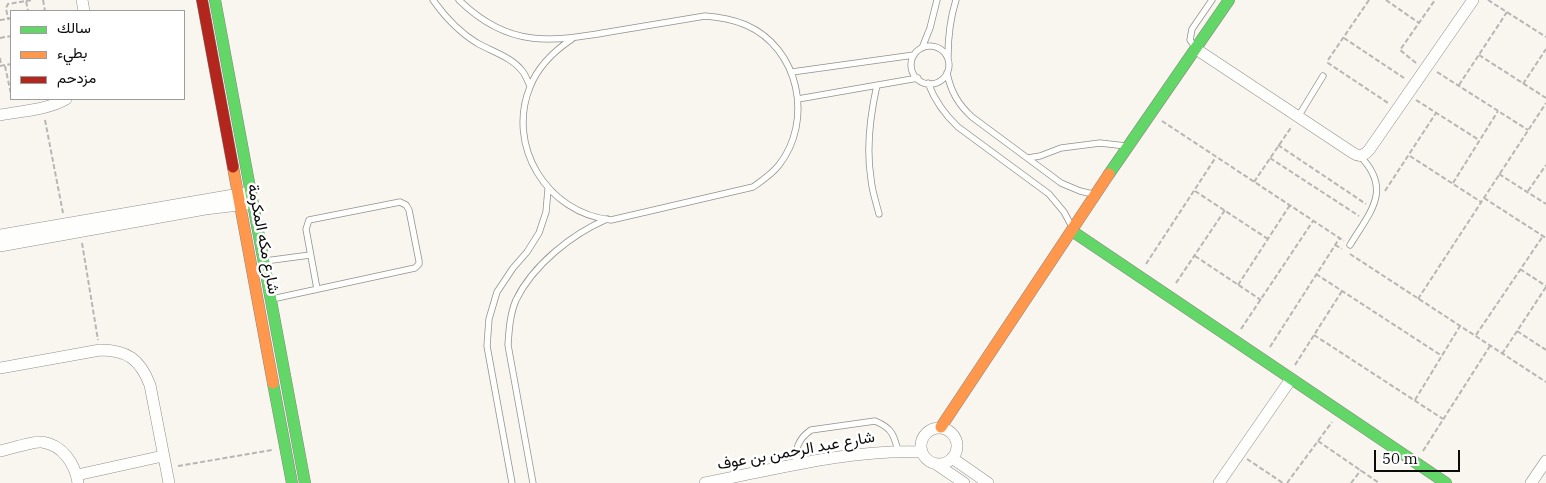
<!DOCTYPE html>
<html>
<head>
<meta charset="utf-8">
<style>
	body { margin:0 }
	#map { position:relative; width:1546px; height:483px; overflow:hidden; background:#f9f6ef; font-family:"IBM Plex Serif",Vazirmatn,serif }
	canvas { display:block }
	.legend { position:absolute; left:10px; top:10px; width:175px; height:90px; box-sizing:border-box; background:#fff; border:1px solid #9d9d9d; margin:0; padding:6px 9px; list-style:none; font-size:15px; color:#0b0b0b }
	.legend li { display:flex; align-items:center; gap:10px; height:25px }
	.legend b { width:25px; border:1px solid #9d9d9d }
	.scale { position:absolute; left:1374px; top:450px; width:86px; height:22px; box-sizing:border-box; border:2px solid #0b0b0b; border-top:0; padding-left:6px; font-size:15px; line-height:18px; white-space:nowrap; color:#0b0b0b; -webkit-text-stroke:4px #fff; paint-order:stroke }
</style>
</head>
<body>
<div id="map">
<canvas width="1546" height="483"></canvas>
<ul class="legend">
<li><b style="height:6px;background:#63d668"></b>سالك</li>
<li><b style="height:6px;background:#ff974d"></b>بطيء</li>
<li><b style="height:6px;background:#b3261e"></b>مزدحم</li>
</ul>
<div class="scale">50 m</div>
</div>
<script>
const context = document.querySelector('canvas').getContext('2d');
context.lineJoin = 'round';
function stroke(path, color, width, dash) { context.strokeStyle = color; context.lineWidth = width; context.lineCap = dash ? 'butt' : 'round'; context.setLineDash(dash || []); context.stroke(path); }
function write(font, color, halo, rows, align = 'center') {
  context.font = font + ' "IBM Plex Serif",Vazirmatn,serif'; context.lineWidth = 5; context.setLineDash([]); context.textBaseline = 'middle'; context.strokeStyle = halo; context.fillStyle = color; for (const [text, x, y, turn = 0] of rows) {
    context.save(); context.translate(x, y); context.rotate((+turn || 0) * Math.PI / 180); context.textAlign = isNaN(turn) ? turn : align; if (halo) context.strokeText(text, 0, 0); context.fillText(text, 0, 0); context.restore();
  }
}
const lane = new Path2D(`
	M433 0C445 17 459 32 477 43 493 52 512 57 523 72 526 76 528 82 530 86
	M459 0C509 49 551 42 615 31 645 26 675 21 705 16 719 17 732 19 746 25 799 48 814 120 779 165 772 174 763 180 753 187L611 220C547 213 506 146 530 87 538 66 554 51 572 39
	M911 65a19 19 0 1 1 38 0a19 19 0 1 1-38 0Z
	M1195 47 1190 40 1192 29 1212 0
	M922 48 930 28 937 0
	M948 57C948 37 950 19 956 0
	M792 72 914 55
	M947 73C951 92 958 104 972 117L1061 183 1080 191 1093 194
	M928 83C935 101 944 114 958 127L1049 194 1064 212 1071 225
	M877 85C870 116 866 148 871 179 872 191 876 202 879 214
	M798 99 918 78
	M1298 117 1323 76
	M1028 158 1040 156 1061 148 1100 143 1126 146
	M1350 245C1370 212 1393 190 1360 156
	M265 261 310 255
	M272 299 415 268 419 264V261L409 210 406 205 400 202 309 220 306 229 317 289
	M796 464C795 449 798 439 811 430L875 421C892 428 894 435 898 451
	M512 483 487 346 489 319 497 292 513 268 527 252 539 233 546 212 548 189
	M533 483 508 345C509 330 510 314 516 300 533 265 572 234 607 219`);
const street = new Path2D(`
	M82 0 84 11
	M1196 49 1353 153C1359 157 1364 156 1369 150L1473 0
	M0 115C21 111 47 110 66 99
	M0 235 245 193
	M0 246 205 209 247 204
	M0 368 100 350C127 350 140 359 150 385L169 483
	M921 446a18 18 0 1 1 36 0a18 18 0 1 1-36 0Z
	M0 451C10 449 33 441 42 442 63 445 75 464 78 483
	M952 458 988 483
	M936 464 964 483
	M77 475 163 456
	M705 483C777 469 848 449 922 452
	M1219 483 1291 379
	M1531 483 1546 461`);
const fast = new Path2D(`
	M215 0 305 483
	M1109 174 1229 0
	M1072 231 1446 483
	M273 383 292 483`);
const slow = new Path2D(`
	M233 167 273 383
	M941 427 1109 174`);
const jam = new Path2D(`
	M202 0 233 167`);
stroke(lane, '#92918e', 7);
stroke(street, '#92918e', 12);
stroke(fast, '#898784', 12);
stroke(slow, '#898784', 12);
stroke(jam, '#898784', 12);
stroke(new Path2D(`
	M43 0 45 11
	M1369 0 1328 60V63L1388 103
	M1386 0 1419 23
	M1488 0 1546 37
	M26 1 33 0
	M11 18 8 19 6 8 8 4 26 1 28 11
	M0 20 8 19
	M0 38 11 36
	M1344 38 1404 78
	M1479 55 1546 98
	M0 58 1 65
	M1416 63 1400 50 1435 0
	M0 66 11 64
	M5 66 11 94
	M1437 72 1528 130
	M1523 84 1546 49
	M1459 85 1507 12
	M1416 100 1479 140
	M45 120 63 213
	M1162 121 1344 241
	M1278 145 1366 204
	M1410 156 1481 202
	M1270 158 1359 216
	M1499 174 1546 204
	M1254 182 1292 126
	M1453 183 1498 111
	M1195 191 1268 239
	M1385 191 1436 113
	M1528 191 1546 165
	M1484 198 1546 238
	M82 243 98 340
	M1335 245 1342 249
	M1350 254 1546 382
	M1195 256 1261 300
	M1146 264 1216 157
	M1520 269 1546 286
	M1316 274 1442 356
	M1176 283 1225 210
	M1238 285 1290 205
	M1418 299 1546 103
	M1241 329 1313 221
	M1517 331 1546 350
	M1314 335 1443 419
	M1476 335 1543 236
	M1270 347 1339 239
	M1502 354 1546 287
	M1295 365 1342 291
	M1415 400 1460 326
	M1318 441 1379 483
	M1423 451 1490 346
	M1247 459 1283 483
	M178 466 272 450
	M1287 483 1332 422
	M1351 483 1361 470`), '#b7b6b5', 2, [5, 2.5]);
stroke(lane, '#fefefd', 5.5);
stroke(street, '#fefefd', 11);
stroke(fast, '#63d668', 11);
stroke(slow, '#ff974d', 11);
stroke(jam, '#b3261e', 11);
write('16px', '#0b0b0b', '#fff', [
	["شارع مكه المكرمة",263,239,79],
	["شارع عبد الرحمن بن عوف",796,451,-10]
]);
</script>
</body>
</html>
